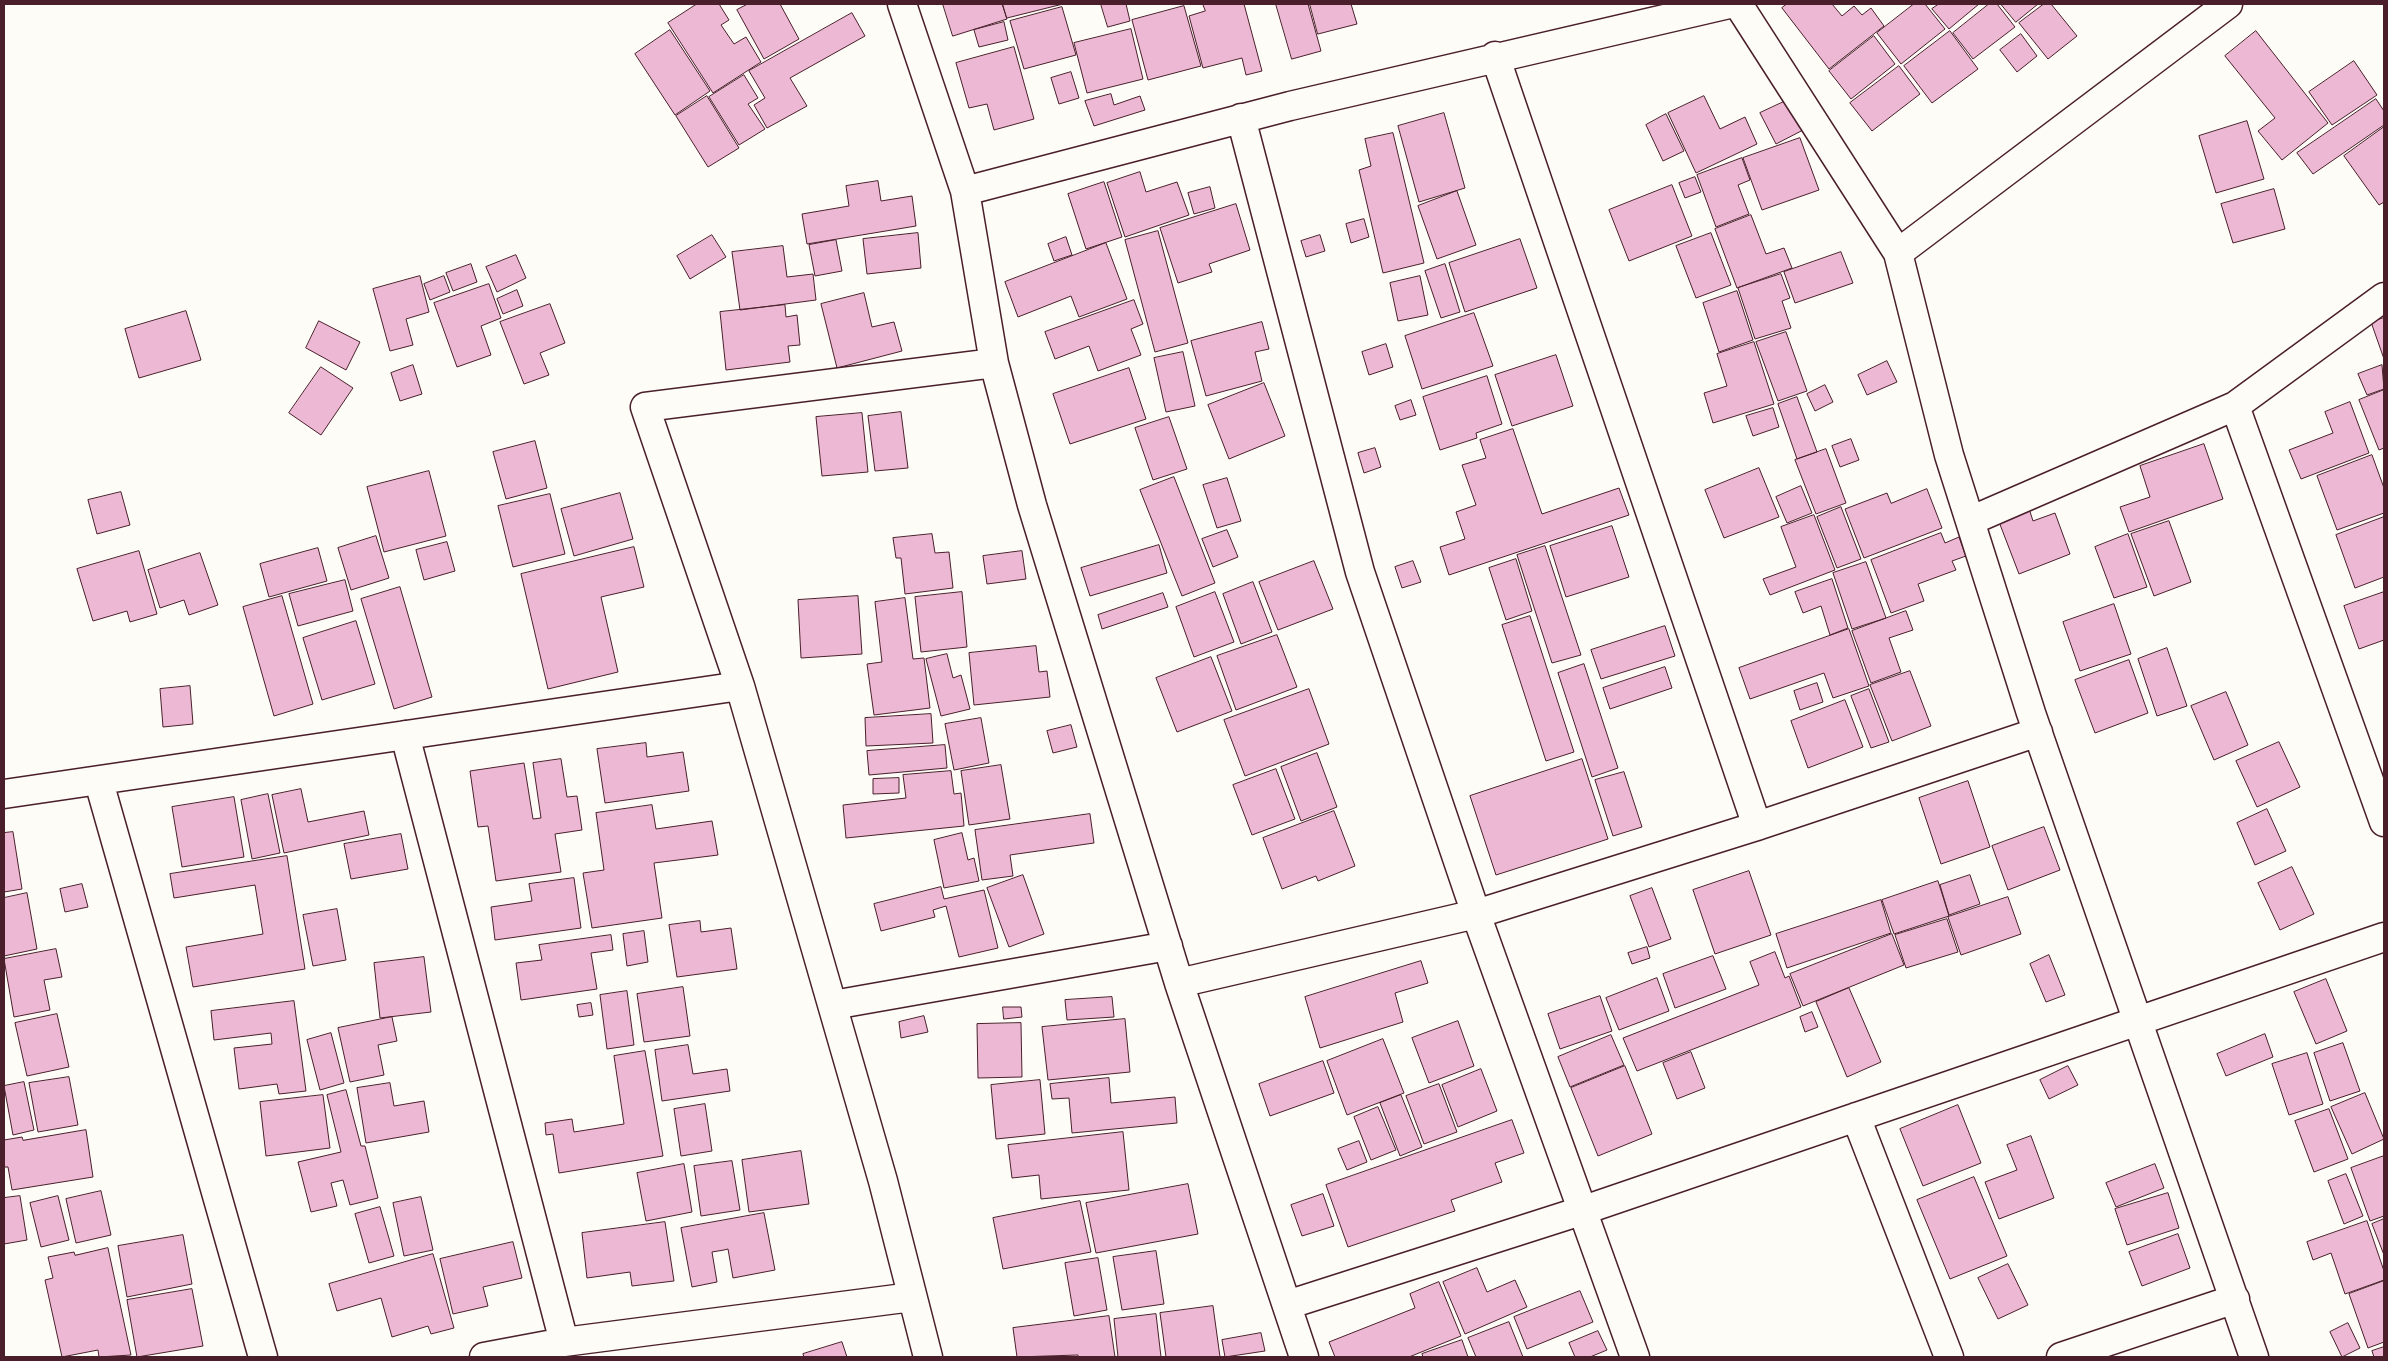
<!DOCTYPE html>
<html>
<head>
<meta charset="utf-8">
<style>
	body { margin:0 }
	#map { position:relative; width:2388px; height:1361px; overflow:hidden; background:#fdfcf7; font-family:Sriracha,sans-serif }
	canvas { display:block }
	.frame { position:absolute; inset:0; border:5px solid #4a1f2b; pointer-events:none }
</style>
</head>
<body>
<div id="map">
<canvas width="2388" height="1361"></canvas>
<div class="frame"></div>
</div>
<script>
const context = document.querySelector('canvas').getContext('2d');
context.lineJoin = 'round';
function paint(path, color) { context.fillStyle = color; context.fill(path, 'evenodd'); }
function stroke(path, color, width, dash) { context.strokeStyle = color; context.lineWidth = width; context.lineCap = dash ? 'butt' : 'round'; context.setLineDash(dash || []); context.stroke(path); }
const building = new Path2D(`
	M697 4H719L729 20 721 25 734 44 746 37 761 62 713 93 668 23Z
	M748 4H780L799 39 764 59 737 10Z
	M943 4H1002L1007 19 953 36Z
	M1003 4H1063L1007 18Z
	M1101 4H1126L1130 21 1108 27Z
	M1203 4H1244L1262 71 1246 75 1242 58 1203 68 1189 16 1205 11Z
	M1276 4H1308L1321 51 1292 59Z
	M1310 4H1351L1357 24 1318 34Z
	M1787 4H1832L1842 16 1854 6 1862 15 1871 8 1884 26 1829 69 1782 8Z
	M1914 4H1925L1945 29 1901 64 1877 33Z
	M1939 4H1979L1949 29 1932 9Z
	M1989 4H1997L2015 27 1973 59 1953 33Z
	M2001 4H2038L2016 22Z
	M2044 4H2051L2077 36 2048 59 2019 23Z
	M1184 6 1201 66 1148 80 1132 20Z
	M1062 7 1076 55 1024 69 1010 21Z
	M852 13 865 36 790 78 807 106 767 128 754 105 765 98 749 71Z
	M1004 22 1008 40 979 47 974 30Z
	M1131 29 1143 79 1087 93 1074 43Z
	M670 30 710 91 675 115 635 54Z
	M1950 31 1978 69 1932 103 1904 66Z
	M2256 31 2328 123 2282 160 2258 131 2275 118 2225 56Z
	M2021 34 2037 56 2017 72 2000 50Z
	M1874 36 1895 64 1851 99 1829 71Z
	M1014 47 1034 119 994 130 987 104 969 108 956 63Z
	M2354 61 2377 95 2332 125 2309 92Z
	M1899 66 1920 94 1872 131 1850 103Z
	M1071 72 1079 98 1059 104 1051 78Z
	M744 75 758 98 748 104 765 129 739 145 709 97Z
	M1111 94 1114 105 1140 96 1145 110 1094 126 1085 101Z
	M707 96 739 148 708 167 676 116Z
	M1704 96 1720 129 1745 117 1757 144 1696 173 1668 113Z
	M1790 99 1805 129 1776 144 1760 113Z
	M2376 99 2384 111V125L2313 174 2297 153Z
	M1444 113 1465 188 1419 202 1398 126Z
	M1666 114 1684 151 1663 161 1646 125Z
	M2247 121 2264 179 2216 193 2199 136Z
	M2384 127V202L2379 205 2344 156Z
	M1393 133 1424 263 1383 273 1359 170 1371 166 1365 139Z
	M1800 138 1819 190 1762 210 1743 158Z
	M1742 158 1750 180 1738 185 1749 214 1716 227 1697 175Z
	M1140 172 1146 192 1177 182 1189 215 1125 237 1107 183Z
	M1695 177 1701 192 1685 198 1679 183Z
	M878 181 881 201 912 196 916 226 807 244 802 214 849 206 846 186Z
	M1104 182 1122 237 1086 249 1068 194Z
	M1672 185 1692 236 1629 261 1609 210Z
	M1210 187 1215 208 1194 214 1188 193Z
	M2274 189 2285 229 2233 243 2221 204Z
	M1457 191 1476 245 1437 259 1418 206Z
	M1236 204 1250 250 1209 264 1212 272 1178 283 1160 228Z
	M1751 215 1766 254 1784 248 1792 268 1737 288 1715 229Z
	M1364 219 1369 237 1351 243 1346 224Z
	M1158 231 1188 343 1155 352 1125 240Z
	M918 233 921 268 867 274 863 239Z
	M1711 233 1731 285 1696 298 1676 246Z
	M712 235 726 257 690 279 677 256Z
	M1320 235 1325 251 1306 257 1301 241Z
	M1066 237 1072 255 1054 261 1048 244Z
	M1520 239 1537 288 1465 312 1449 263Z
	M836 240 842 271 815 276 809 245Z
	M1106 243 1127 299 1079 317 1071 296 1018 317 1005 282Z
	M783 246 787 277 813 274 816 300 740 310 732 252Z
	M1841 252 1853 283 1795 303 1784 272Z
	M516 255 526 278 497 292 486 267Z
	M471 264 477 282 453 291 446 273Z
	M1445 264 1460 312 1441 318 1425 271Z
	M1781 274 1790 298 1782 301 1791 328 1755 339 1738 288Z
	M420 276 429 312 406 319 413 345 390 351 373 289Z
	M444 276 450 292 430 300 424 284Z
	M1420 276 1428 315 1398 321 1390 283Z
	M489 284 501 318 481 326 491 355 457 367 434 303Z
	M517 290 523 306 503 314 497 299Z
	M1737 291 1753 340 1719 352 1703 303Z
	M864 293 872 327 894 322 902 351 837 368 821 304Z
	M1134 300 1143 324 1131 329 1141 355 1098 371 1089 346 1055 359 1045 332Z
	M550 304 565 343 540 353 549 375 524 384 500 322Z
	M785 305 786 317 797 315 800 345 788 346 790 362 726 370 720 312Z
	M186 311 201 360 139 378 125 329Z
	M1474 313 1493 366 1422 389 1405 336Z
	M2384 318V359L2371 322Z
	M319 321 360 342 346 370 306 348Z
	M1262 322 1269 349 1255 352 1262 381 1206 396 1191 341Z
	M1786 332 1807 391 1778 401 1756 342Z
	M1754 342 1774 404 1713 423 1704 393 1727 386 1717 354Z
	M1386 344 1393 367 1369 375 1362 352Z
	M1183 352 1195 406 1166 412 1154 358Z
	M1556 355 1573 406 1512 426 1495 375Z
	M1887 361 1897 382 1867 395 1858 375Z
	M413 365 422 394 400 401 391 373Z
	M2382 365 2384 389 2367 395 2358 374Z
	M321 367 353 388 321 435 289 413Z
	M1129 368 1146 419 1070 444 1053 394Z
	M1487 376 1502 424 1476 433 1477 438 1440 450 1423 397Z
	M1264 383 1285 436 1229 459 1208 405Z
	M1825 385 1833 402 1815 411 1807 394Z
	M2384 390V448L2379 450 2359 400Z
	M1797 397 1817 452 1797 459 1778 404Z
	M1411 400 1416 415 1400 420 1395 406Z
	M2350 402 2369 453 2301 479 2289 450 2333 433 2325 412Z
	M1773 408 1779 427 1753 436 1746 416Z
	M901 412 908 468 875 471 868 416Z
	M862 413 868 472 822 476 816 417Z
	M1169 417 1187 469 1153 480 1135 428Z
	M1513 429 1542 514 1619 488 1629 515 1449 575 1440 547 1465 539 1456 512 1476 505 1462 465 1486 458 1480 440Z
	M1851 439 1859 460 1840 467 1832 446Z
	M535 441 547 488 506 499 493 452Z
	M2204 444 2223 499 2129 532 2120 507 2150 497 2140 466Z
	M1375 448 1381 467 1364 473 1358 453Z
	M1826 449 1846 503 1816 514 1795 460Z
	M2372 455 2384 488V513L2337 530 2317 476Z
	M1759 468 1779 517 1724 538 1705 490Z
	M429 471 446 536 384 552 367 487Z
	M1174 477 1215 583 1182 596 1140 490Z
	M1227 478 1241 521 1217 528 1203 485Z
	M1801 486 1812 513 1787 523 1776 497Z
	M1927 489 1942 528 1864 558 1845 509 1887 493 1891 503Z
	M121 492 130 525 97 534 88 500Z
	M620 493 633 539 574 556 561 509Z
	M550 494 565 554 513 567 498 506Z
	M2027 502 2033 521 2055 513 2070 554 2019 574 1996 514Z
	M1841 507 1861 559 1837 568 1817 517Z
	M1814 515 1835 570 1770 595 1763 579 1796 567 1781 527Z
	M2384 517V577L2355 588 2336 535Z
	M2169 521 2191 582 2154 596 2131 534Z
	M1612 526 1629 577 1566 597 1550 546Z
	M1227 530 1238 557 1213 567 1202 539Z
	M1941 533 1945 543 1959 537 1966 556 1952 561 1956 570 1918 584 1924 601 1891 613 1871 560Z
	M932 534 935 553 949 552 953 588 905 594 901 558H896L893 538Z
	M2128 534 2147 587 2114 598 2095 547Z
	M376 536 389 578 351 590 338 548Z
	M447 542 455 571 424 580 416 550Z
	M1159 545 1167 573 1090 596 1081 568Z
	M1545 546 1581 655 1552 663 1517 555Z
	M634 547 644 587 601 597 618 672 548 689 521 574Z
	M318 548 327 581 269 597 260 564Z
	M139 551 157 614 130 622 127 611 93 621 77 569Z
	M1022 551 1026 579 987 584 983 556Z
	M200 553 218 605 189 615 184 600 160 608 148 570Z
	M1516 559 1532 611 1506 620 1489 568Z
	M1314 561 1333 609 1278 630 1259 582Z
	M1413 561 1421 582 1402 588 1395 567Z
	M1866 562 1886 618 1852 629 1833 573Z
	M1832 579 1848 628 1830 635 1821 606 1803 613 1795 592Z
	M345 580 353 611 298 626 289 594Z
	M1253 582 1272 632 1241 644 1223 594Z
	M400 587 432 697 394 709 361 599Z
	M962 592 967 647 921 652 915 597Z
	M1215 592 1234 642 1194 657 1176 607Z
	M2384 592V640L2359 649 2344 606Z
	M1163 593 1168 607 1102 629 1098 615Z
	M282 596 313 704 274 716 243 607Z
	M858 596 862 654 801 658 798 600Z
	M905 598 913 659 924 658 930 708 874 715 867 664 882 662 875 602Z
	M2114 604 2131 654 2080 671 2063 622Z
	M1906 611 1913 630 1889 638 1901 672 1871 683 1852 631Z
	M1530 616 1574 752 1546 761 1502 625Z
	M356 621 375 684 322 700 303 638Z
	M1665 626 1675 656 1601 679 1591 650Z
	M1849 629 1869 686 1833 698 1824 673 1750 699 1739 668Z
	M1277 635 1297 687 1236 710 1217 656Z
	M1036 646 1039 672 1047 671 1050 697 974 705 969 653Z
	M2167 648 2187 706 2157 716 2138 659Z
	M947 654 953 678 961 675 970 709 941 716 926 659Z
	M1211 657 1232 711 1177 732 1156 678Z
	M2129 660 2148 713 2095 733 2075 680Z
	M1584 664 1618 768 1592 777 1558 673Z
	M1665 667 1672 688 1610 709 1603 688Z
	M1910 671 1931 726 1892 741 1870 685Z
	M1817 683 1823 702 1800 710 1794 691Z
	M190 686 193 724 163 727 160 689Z
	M1309 689 1329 744 1245 776 1224 720Z
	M1869 689 1889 742 1871 748 1851 696Z
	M2226 692 2248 745 2214 760 2191 706Z
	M1845 700 1863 747 1808 768 1791 721Z
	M931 714 933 743 866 746 865 718Z
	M981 718 989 763 954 770 945 724Z
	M1071 725 1077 747 1053 753 1047 731Z
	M2279 742 2300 787 2257 807 2236 761Z
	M646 743 647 757 683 752 689 791 605 803 597 749Z
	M945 745 947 768 869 775 867 751Z
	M1317 753 1337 807 1301 821 1281 767Z
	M561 759 567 797 577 796 582 830 555 834 561 872 496 881 488 826 478 827 470 771 524 763 533 819 541 818 533 763Z
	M1582 759 1608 839 1496 875 1470 796Z
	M1001 765 1010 819 969 825 961 771Z
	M1276 769 1295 819 1252 835 1233 785Z
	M951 771 954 794 961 793 964 826 846 838 843 805 906 798 903 775Z
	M1624 772 1642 827 1613 836 1595 780Z
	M899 778V793L873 794V779Z
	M1968 781 1990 847 1941 864 1919 798Z
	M301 789 308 822 364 811 369 835 284 853 272 795Z
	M268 794 280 853 252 859 241 800Z
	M234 797 244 857 182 867 172 807Z
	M652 805 656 829 712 821 718 855 654 863 662 918 592 928 583 873 604 870 596 813Z
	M2267 809 2286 851 2255 865 2237 823Z
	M1334 811 1355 866 1318 881 1316 876 1282 889 1263 838Z
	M1090 814 1094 843 1010 855 1013 876 982 880 975 830Z
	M2044 827 2060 870 2008 890 1992 846Z
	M13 832 22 889 4 892V833Z
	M962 833 968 860 974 858 979 881 944 888 934 840Z
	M401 834 408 869 351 879 344 844Z
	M287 856 305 969 193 987 186 947 263 934 255 885 174 898 170 874Z
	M2292 867 2314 914 2280 930 2258 883Z
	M1749 871 1771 935 1715 954 1693 890Z
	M1023 875 1044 934 1009 947 987 888Z
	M1970 875 1980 904 1949 915 1940 885Z
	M574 878 581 928 495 940 491 907 532 901 529 884Z
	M1938 881 1949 916 1894 934 1882 900Z
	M82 884 88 907 65 912 60 889Z
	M941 887 944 899 984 890 998 948 959 957 946 906 933 910 935 917 881 931 874 904Z
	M1652 888 1671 939 1649 947 1630 896Z
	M27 893 37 949 4 956V898Z
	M2008 897 2021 934 1961 955 1948 917Z
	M1881 900 1891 933 1787 968 1776 934Z
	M337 909 346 960 313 966 303 915Z
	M1947 919 1958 952 1906 968 1895 935Z
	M700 921 701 932 731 928 737 969 677 977 669 925Z
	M644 931 648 962 627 966 623 934Z
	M1892 934 1904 965 1803 1006 1790 974Z
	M611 935 613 950 591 953 597 989 521 1000 516 963 542 960 539 945Z
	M1647 947 1650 958 1632 964 1628 953Z
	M56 949 62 977 44 980 50 1010 14 1017 4 959Z
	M1775 952 1785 978 1789 976 1801 1007 1637 1071 1623 1038 1759 985 1750 962Z
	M2049 955 2065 995 2046 1002 2030 964Z
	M1713 956 1726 989 1675 1008 1663 974Z
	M424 957 431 1012 380 1018 374 963Z
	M1421 961 1428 983 1395 993 1403 1022 1320 1048 1305 997Z
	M1657 978 1669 1011 1619 1030 1606 998Z
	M2326 979 2347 1031 2316 1044 2294 992Z
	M683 987 690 1036 644 1042 637 994Z
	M1849 988 1881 1062 1847 1077 1816 1002Z
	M627 991 634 1045 607 1049 600 995Z
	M1600 996 1612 1031 1560 1049 1548 1014Z
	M1112 997 1114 1017 1067 1020 1065 1000Z
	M294 1001 306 1091 279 1094 277 1084 239 1089 234 1048 272 1044 271 1033 214 1040 211 1011Z
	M591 1003 593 1015 579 1017 577 1005Z
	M1003 1007H1021L1022 1017 1004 1019Z
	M1812 1012 1818 1027 1805 1032 1800 1017Z
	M57 1014 69 1067 27 1076 15 1023Z
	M924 1016 928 1032 901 1038 899 1022Z
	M392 1017 397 1041 378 1045 384 1075 350 1082 338 1028Z
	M1125 1019 1130 1072 1048 1080 1042 1027Z
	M1458 1021 1474 1066 1429 1083 1412 1038Z
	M1021 1023 1022 1077 978 1078 977 1024Z
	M331 1033 344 1083 320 1090 307 1040Z
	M2265 1034 2273 1057 2226 1076 2217 1054Z
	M1611 1035 1624 1065 1570 1087 1558 1057Z
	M1383 1039 1404 1093 1347 1115 1327 1061Z
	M2343 1043 2360 1091 2330 1101 2314 1053Z
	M688 1045 693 1074 727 1069 730 1091 662 1101 655 1050Z
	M645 1051 663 1156 559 1173 553 1134 546 1135 545 1123 572 1119 574 1132 624 1124 614 1056Z
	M1691 1052 1705 1088 1677 1099 1663 1063Z
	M2307 1053 2323 1104 2289 1115 2272 1064Z
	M1323 1061 1334 1093 1270 1116 1259 1084Z
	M1625 1066 1652 1134 1598 1156 1571 1088Z
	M2068 1066 2078 1085 2049 1099 2040 1080Z
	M1481 1069 1497 1111 1458 1127 1442 1085Z
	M69 1077 78 1125 38 1132 29 1083Z
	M1109 1078 1111 1103 1175 1097 1177 1123 1072 1133 1069 1098 1052 1099 1050 1084Z
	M1040 1080 1045 1134 996 1139 991 1085Z
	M24 1082 34 1130 13 1135 4 1086Z
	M390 1083 394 1106 424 1101 429 1132 366 1143 357 1088Z
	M1439 1084 1457 1132 1424 1144 1406 1096Z
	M346 1090 361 1146H365L378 1198 350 1205 343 1180 331 1183 337 1206 311 1212 298 1162 341 1152 327 1095Z
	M2365 1093 2384 1139 2352 1154 2331 1107Z
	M323 1095 330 1148 266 1156 260 1102Z
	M1401 1095 1422 1147 1400 1156 1380 1103Z
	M705 1104 712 1151 681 1156 674 1109Z
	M1958 1105 1981 1163 1923 1186 1900 1129Z
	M1378 1107 1396 1150 1371 1160 1354 1117Z
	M2329 1109 2348 1159 2314 1172 2295 1121Z
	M1512 1120 1524 1153 1495 1163 1502 1182 1451 1200 1455 1211 1348 1247 1326 1185Z
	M86 1130 93 1177 12 1190 8 1167H4V1140L22 1137 23 1140Z
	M1123 1132 1129 1190 1041 1199 1039 1175 1012 1178 1008 1145Z
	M2031 1136 2054 1198 1999 1219 1985 1182 2017 1170 2007 1145Z
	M1359 1141 1367 1162 1347 1170 1338 1149Z
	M801 1151 809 1204 749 1212 742 1160Z
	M2384 1156V1216L2370 1221 2351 1168Z
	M732 1161 740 1210 701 1216 694 1166Z
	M684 1164 692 1212 646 1221 637 1173Z
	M2155 1164 2164 1188 2116 1207 2106 1183Z
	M2346 1174 2363 1216 2344 1224 2328 1181Z
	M1974 1177 2007 1256 1950 1279 1917 1200Z
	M1188 1184 1198 1234 1096 1253 1086 1203Z
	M101 1191 111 1235 76 1243 66 1199Z
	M2168 1193 2179 1228 2127 1245 2115 1209Z
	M1323 1194 1334 1226 1302 1236 1291 1205Z
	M20 1196 27 1240 4 1244V1198Z
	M58 1196 69 1240 41 1247 30 1203Z
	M421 1197 433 1250 404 1256 393 1203Z
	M1080 1201 1091 1252 1003 1269 993 1218Z
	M380 1207 394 1256 369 1263 355 1214Z
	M764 1213 775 1270 733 1278 728 1249 724 1250 712 1252 717 1282 692 1287 681 1228Z
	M2384 1219V1255L2372 1224Z
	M2367 1221 2384 1271V1280L2345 1294 2331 1253 2313 1260 2307 1242Z
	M665 1222 674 1281 632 1286 630 1272 587 1278 582 1233Z
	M2178 1234 2190 1268 2142 1286 2129 1252Z
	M183 1235 192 1284 127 1297 118 1246Z
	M513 1242 522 1278 483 1287 488 1306 453 1314 440 1259Z
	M108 1248 131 1355 99 1357 98 1350 62 1357 45 1280 53 1278 48 1257 74 1252 75 1255Z
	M1156 1251 1164 1304 1122 1310 1113 1257Z
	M433 1254 454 1328 431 1334 428 1326 392 1337 381 1298 337 1311 329 1284Z
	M1098 1258 1107 1310 1074 1316 1065 1263Z
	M2008 1264 2028 1305 1998 1319 1978 1278Z
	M1477 1268 1487 1292 1515 1280 1527 1307 1465 1334 1443 1282Z
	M2384 1281V1342L2368 1348 2349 1294Z
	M1439 1282 1461 1336 1409 1357H1335L1329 1342 1415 1308 1410 1294Z
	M192 1289 203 1346 137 1357 127 1300Z
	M1580 1291 1593 1322 1527 1349 1514 1317Z
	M1213 1306 1220 1357H1166L1160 1313Z
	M1156 1314 1161 1357H1118L1114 1319Z
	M1109 1316 1115 1357H1078V1355L1017 1357 1013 1328Z
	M1509 1322 1523 1357H1476L1468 1338Z
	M2348 1323 2360 1348 2342 1357 2330 1332Z
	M1598 1331 1607 1350 1590 1357H1575L1569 1343Z
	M1261 1333 1265 1351 1225 1357 1222 1340Z
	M1462 1340 1468 1357H1423L1422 1354Z
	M842 1342 847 1357H804L803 1354Z
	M2384 1347V1357H2374L2372 1351Z`);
paint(building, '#edb8d4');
stroke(building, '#4a1f2b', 1);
const street = new Path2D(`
	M902 4 965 191
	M1738 4 1898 253 1949 455 2031 713 2254 1357
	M1495 56 1757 826
	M1241 118 1360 572 1476 914 1635 1357
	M1898 253 2228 4
	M994 363 1032 505 1179 983 1476 914 1757 826 2038 732
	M2235 406 2384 822
	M1970 521 2235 406 2384 297
	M740 686 883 1181 928 1357
	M405 735 564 1342
	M99 782 263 1357
	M4 794 740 686 645 407 994 363 965 191 1290 106 1729 4
	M1179 983 1304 1357
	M833 1005 1168 946
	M1856 1117 1949 1357
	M1287 1305 1584 1210 2384 937
	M484 1357 564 1342 912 1297
	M2061 1357 2235 1299`);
stroke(street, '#4a1f2b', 31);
stroke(street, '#fdfcf7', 28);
</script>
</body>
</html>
